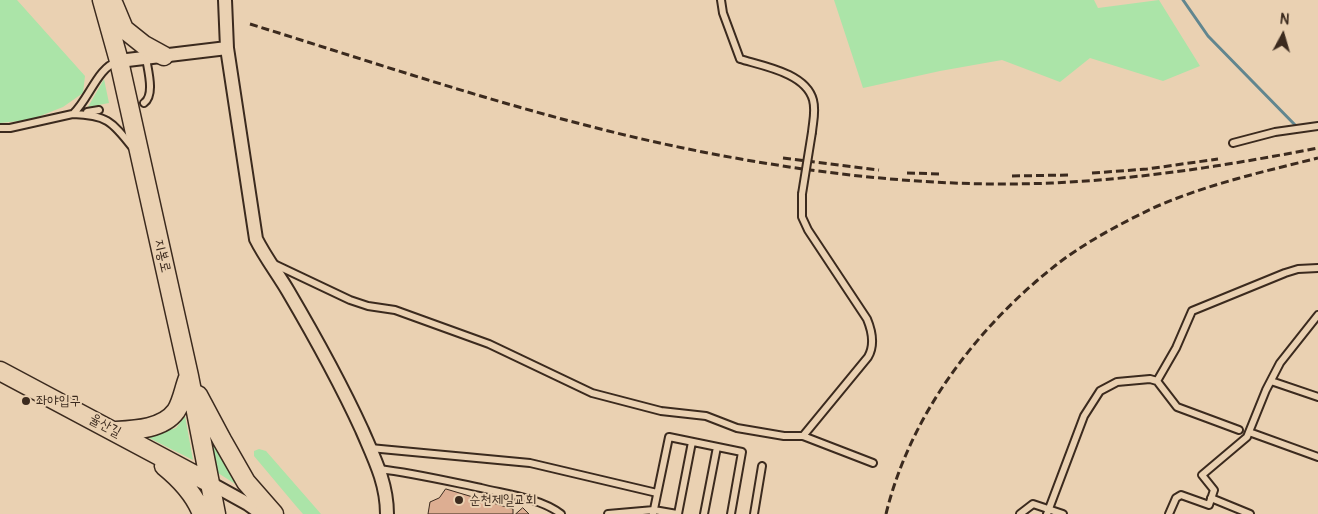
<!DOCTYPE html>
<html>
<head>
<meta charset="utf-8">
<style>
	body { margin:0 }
	#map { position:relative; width:1318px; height:514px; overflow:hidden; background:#ead1b2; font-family:Pangolin,sans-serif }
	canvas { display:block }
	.north { position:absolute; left:1258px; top:10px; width:50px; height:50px; -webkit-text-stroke:4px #ead1b2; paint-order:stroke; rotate:6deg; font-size:14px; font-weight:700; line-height:20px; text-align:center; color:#3b2a1e }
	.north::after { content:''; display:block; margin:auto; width:18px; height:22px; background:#3b2a1e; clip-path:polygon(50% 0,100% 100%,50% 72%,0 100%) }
</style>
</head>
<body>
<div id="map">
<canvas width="1318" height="514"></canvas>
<div class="north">N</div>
</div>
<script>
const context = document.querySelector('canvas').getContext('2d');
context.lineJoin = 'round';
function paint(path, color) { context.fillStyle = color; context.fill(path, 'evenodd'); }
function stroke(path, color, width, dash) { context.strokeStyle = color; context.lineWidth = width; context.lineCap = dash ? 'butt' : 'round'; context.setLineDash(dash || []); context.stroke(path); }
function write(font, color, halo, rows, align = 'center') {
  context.font = font + ' Pangolin,"Poor Story",sans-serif'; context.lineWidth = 4; context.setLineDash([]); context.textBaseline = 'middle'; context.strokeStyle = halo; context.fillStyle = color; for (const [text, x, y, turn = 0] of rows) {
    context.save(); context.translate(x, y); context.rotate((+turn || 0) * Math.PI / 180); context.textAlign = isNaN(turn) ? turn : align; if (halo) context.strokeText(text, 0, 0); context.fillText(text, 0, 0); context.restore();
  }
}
paint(new Path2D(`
	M0 0H17L85 76 83 93 63 107 30 120 0 123Z
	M834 0H1094L1098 8 1159 0 1200 66 1163 81 1090 58 1060 82 1002 60 940 71 863 88Z
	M104 79 109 103 88 107Z
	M185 416 193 460 147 437 176 428Z
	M210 434 226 467 240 487 218 473Z
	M259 449 266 451 321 514H303L296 506 254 456V451Z`), '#abe4a8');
stroke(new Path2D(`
	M1183 0 1208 36 1298 128`), '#61868f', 3);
const building = new Path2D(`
	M446 489 513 509V514H428L430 502 439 498Z
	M523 508 529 514H516Z`);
paint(building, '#ddae92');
stroke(building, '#3b2a1e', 1);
const lane = new Path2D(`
	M721 0 723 13 740 59C763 66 806 73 813 100 816 111 813 121 812 132
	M117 62C98 67 89 99 73 114 106 115 112 121 132 147
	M144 103C155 95 148 71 146 58
	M87 112 99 110
	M0 128H10L77 113
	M1233 143 1275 132 1318 126
	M802 194V217L808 230 867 319C872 331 875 345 868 357L803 436
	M274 264 350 300 368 306 395 310 489 344 592 393 661 411 706 416 737 428 784 436H803L873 463
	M1157 381 1176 348 1192 311 1285 273 1298 269 1318 268
	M1271 381 1318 397
	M1249 432 1318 457
	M370 448 530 463 657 493
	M379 469C413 473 447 481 481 488 505 494 541 498 561 514
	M1211 498 1250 514
	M608 514 654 510 677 514
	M653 514 669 437 742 452 731 514
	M678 514 692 442
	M704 514 717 447
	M754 514 762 466
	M1020 514 1033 504 1063 514
	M1047 514 1084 416 1100 391 1117 382 1150 379 1157 381 1177 407 1239 430
	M1169 514 1176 498 1181 495 1209 505 1214 490 1202 475 1247 437 1266 390 1280 363 1318 315`);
const street = new Path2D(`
	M225 0 227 48 256 239C265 257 278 274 288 291 315 337 340 382 362 430 374 458 387 483 387 514
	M119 61 227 48
	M210 483 248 504 262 514`);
const secondary = new Path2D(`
	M102 0 119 61 189 376 216 514
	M114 5 124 29 144 45 164 56
	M0 371 210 483
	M198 395 222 440 246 482 274 514
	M115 431C135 430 163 429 176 411 182 402 184 388 188 378
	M164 466C180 479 195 495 202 514`);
stroke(lane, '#3b2a1e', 10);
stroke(street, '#3b2a1e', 16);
stroke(secondary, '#3b2a1e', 21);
stroke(lane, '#ead1b2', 6);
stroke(street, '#ead1b2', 12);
stroke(secondary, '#ead1b2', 18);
stroke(new Path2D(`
	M250 24C398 70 546 121 698 151 814 174 934 188 1052 183 1142 179 1230 165 1318 148
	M783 158 879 170
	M907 173 942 174
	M1092 173 1147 169 1218 159
	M1012 176 1069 175
	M886 514C910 415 977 327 1056 265 1084 243 1120 224 1151 209 1204 185 1262 172 1318 158`), '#3b2a1e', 3, [8, 4]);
const laneBridge = new Path2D(`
	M802 194 812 132`);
stroke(laneBridge, '#3b2a1e', 10, []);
stroke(laneBridge, '#ead1b2', 6);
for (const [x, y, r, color] of [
	[26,401,5,"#3b2a1e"],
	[459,500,5,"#3b2a1e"]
]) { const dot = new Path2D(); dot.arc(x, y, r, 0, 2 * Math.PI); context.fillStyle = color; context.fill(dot); stroke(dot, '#ead1b2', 2); }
write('14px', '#3b2a1e', '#ead1b2', [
	["지봉로",162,256,77],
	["율산길",105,426,28]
]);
write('14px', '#3b2a1e', '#ead1b2', [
	["좌야입구",36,401],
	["순천제일교회",469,500]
], 'left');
</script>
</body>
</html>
